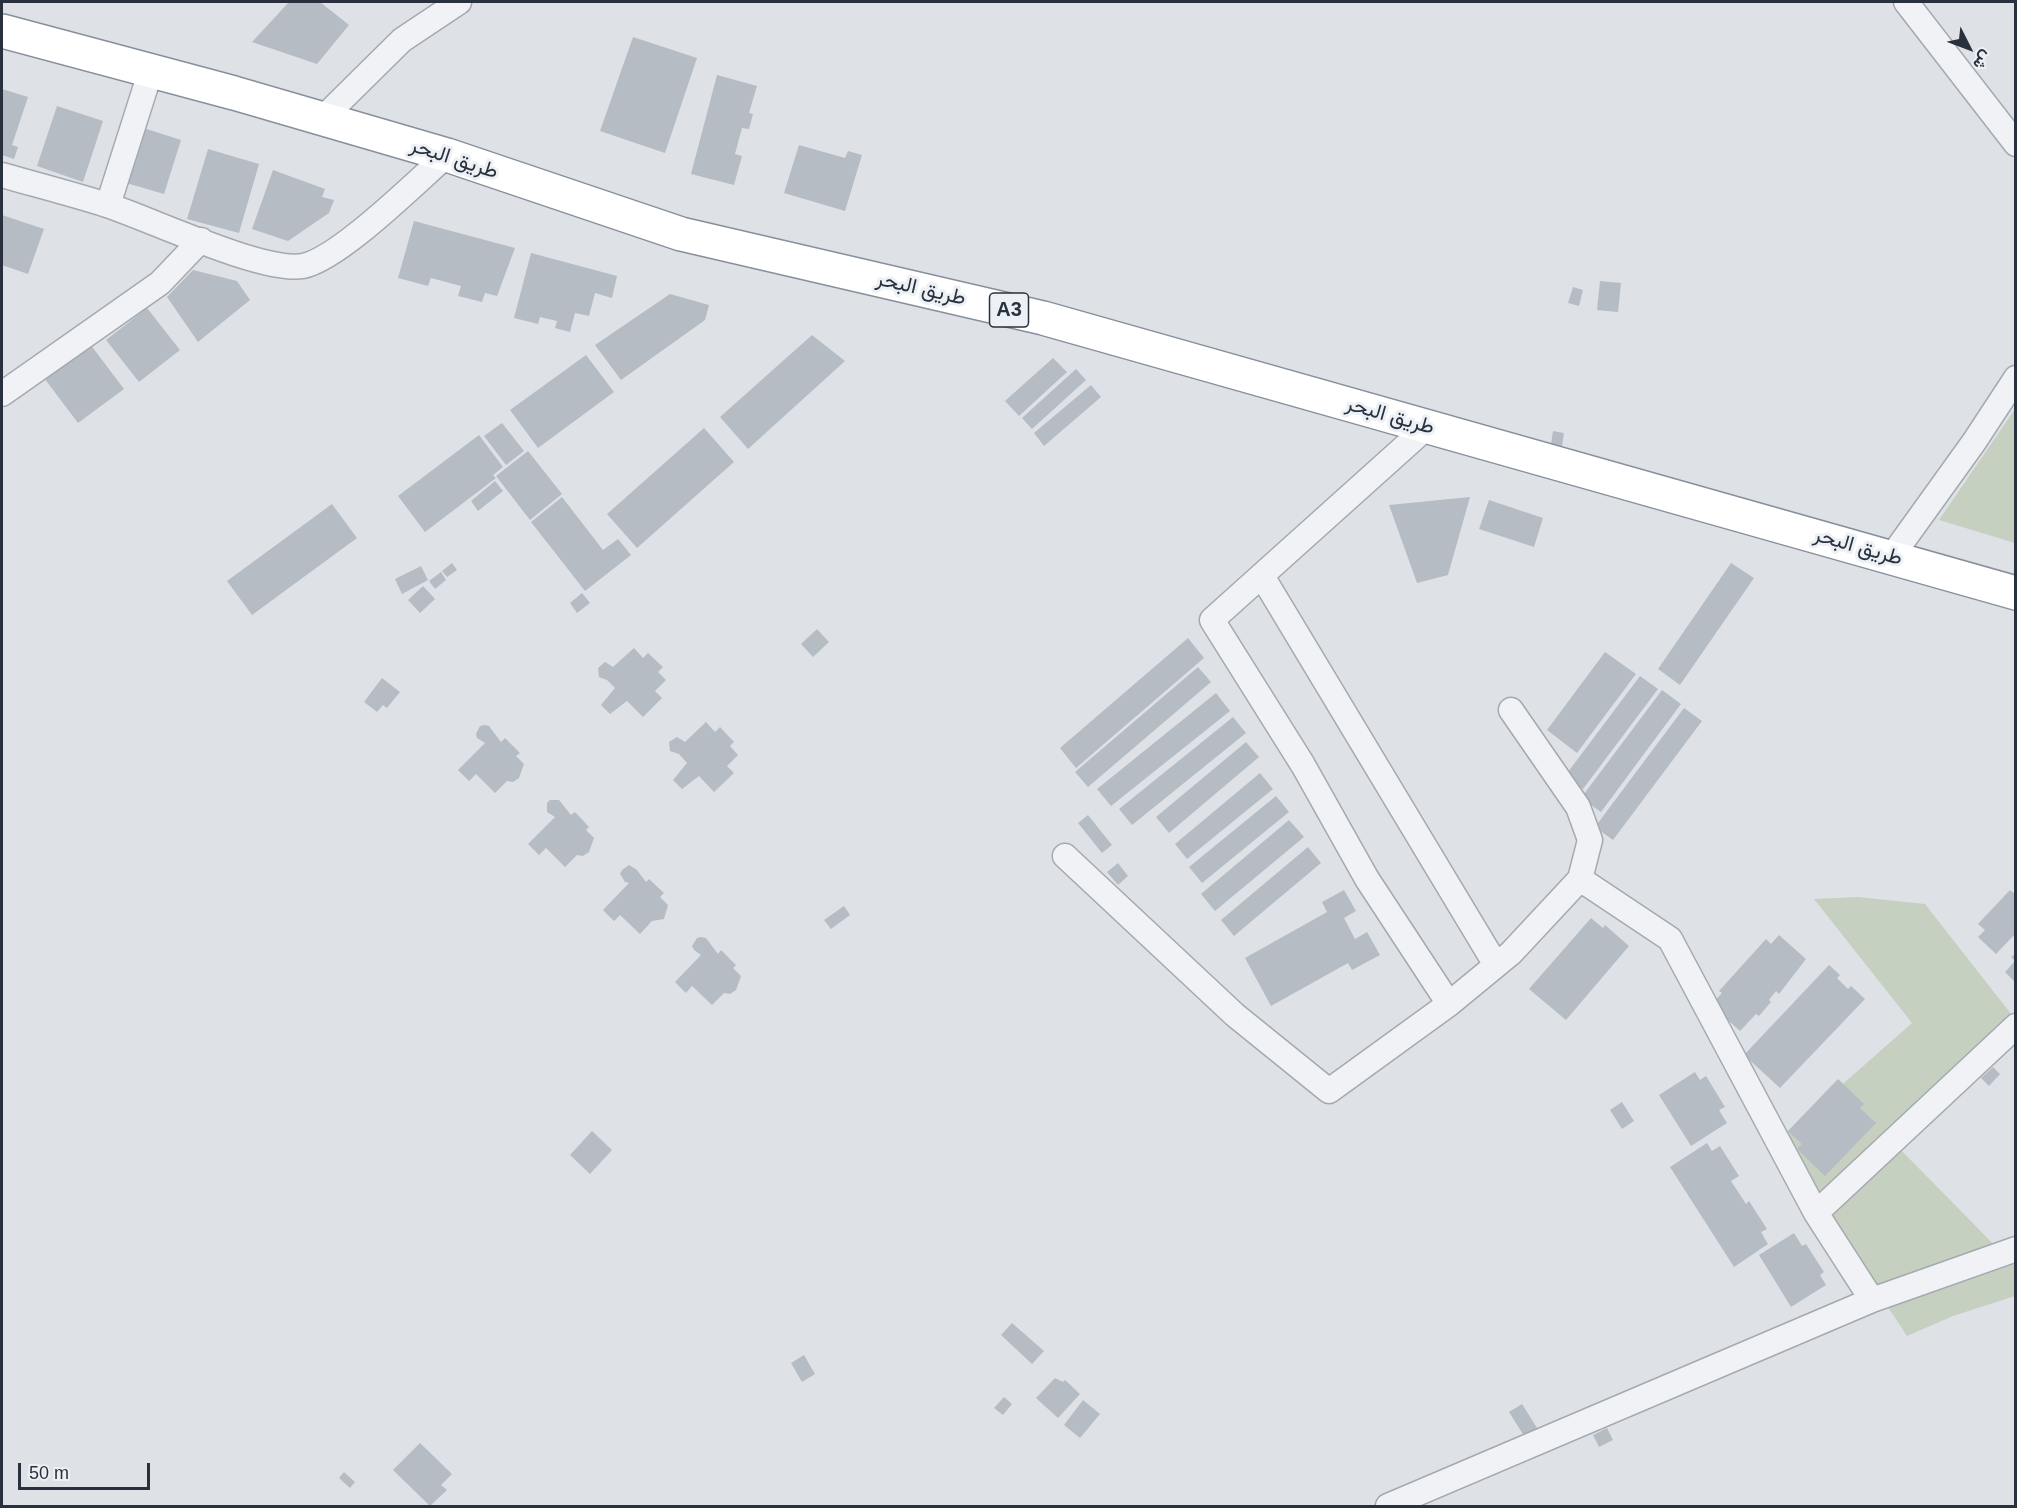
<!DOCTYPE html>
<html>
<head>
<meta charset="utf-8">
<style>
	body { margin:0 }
	#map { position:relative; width:2017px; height:1508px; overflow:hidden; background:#dee2e7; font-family:Helvetica,Vazirmatn,sans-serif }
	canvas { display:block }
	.frame { position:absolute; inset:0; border:3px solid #28313d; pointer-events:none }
	.north { position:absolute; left:1939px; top:18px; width:60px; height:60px; -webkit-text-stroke:4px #edf1f5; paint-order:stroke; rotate:132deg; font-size:16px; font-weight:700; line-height:24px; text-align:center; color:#28313d }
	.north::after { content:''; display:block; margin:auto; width:21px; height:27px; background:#28313d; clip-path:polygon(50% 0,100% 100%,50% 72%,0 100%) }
	.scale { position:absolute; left:18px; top:1463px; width:132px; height:27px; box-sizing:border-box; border:3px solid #28313d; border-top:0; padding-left:8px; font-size:18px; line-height:21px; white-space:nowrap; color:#28313d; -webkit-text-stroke:4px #edf1f5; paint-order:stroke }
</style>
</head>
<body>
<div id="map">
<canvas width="2017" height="1508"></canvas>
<div class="frame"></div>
<div class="north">ش</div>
<div class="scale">50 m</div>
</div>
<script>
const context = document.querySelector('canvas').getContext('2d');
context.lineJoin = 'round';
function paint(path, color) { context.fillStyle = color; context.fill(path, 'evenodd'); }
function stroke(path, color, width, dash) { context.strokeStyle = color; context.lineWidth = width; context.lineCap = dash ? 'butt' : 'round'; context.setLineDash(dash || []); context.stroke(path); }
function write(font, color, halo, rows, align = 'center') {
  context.font = font + ' Helvetica,Vazirmatn,sans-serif'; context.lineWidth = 6; context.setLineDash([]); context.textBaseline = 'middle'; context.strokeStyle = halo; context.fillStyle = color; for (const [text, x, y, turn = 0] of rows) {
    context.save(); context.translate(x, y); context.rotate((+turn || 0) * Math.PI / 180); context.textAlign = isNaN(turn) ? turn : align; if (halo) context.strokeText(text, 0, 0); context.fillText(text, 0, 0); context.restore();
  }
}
paint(new Path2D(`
	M2015 409V543L1939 520Z
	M1858 897 1925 904 2015 1019 1898 1147 2015 1266V1296L1953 1316 1907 1336 1778 1141 1912 1023 1814 899Z`), '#c5d0c0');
paint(new Path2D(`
	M289 2H320L349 25 317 64 252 42Z
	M633 37 697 58 665 153 600 131Z
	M717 75 757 86 749 113 753 114 749 129 742 128 735 154 742 156 734 185 691 174Z
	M2 89 28 97 12 145 18 147 14 159 2 155Z
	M57 106 103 121 83 182 37 166Z
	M134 125 181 140 164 194 116 180Z
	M799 145 845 158 848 151 862 155 845 211 784 193Z
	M208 149 259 164 239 233 187 219Z
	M273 170 325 189 322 197 334 200 329 213 288 241 252 229Z
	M2 215 44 229 28 274 2 265Z
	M414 221 515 248 497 296 485 293 482 302 458 296 461 286 431 278 428 286 398 278Z
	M531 253 617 276 612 298 595 293 589 316 575 313 570 332 555 328 557 321 540 317 538 324 514 318Z
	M193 270 237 281 250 300 198 342 167 297Z
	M1600 281 1621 283 1618 312 1597 310Z
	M1573 287 1583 290 1579 306 1568 303Z
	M670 294 709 305 705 320 621 380 595 345Z
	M147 308 180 350 139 382 106 340Z
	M812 335 845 361 748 449 720 417Z
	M87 340 124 389 78 423 41 374Z
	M586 355 614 392 538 448 510 410Z
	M1053 358 1067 372 1019 416 1005 401Z
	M1076 369 1086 380 1032 429 1022 418Z
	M1091 385 1101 397 1044 446 1034 433Z
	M502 423 524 451 506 465 484 436Z
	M704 428 734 462 637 548 607 514Z
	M1553 431 1564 433 1562 446 1551 444Z
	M479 435 503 467 493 475 496 478 425 532 398 496Z
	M528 451 562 494 530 520 496 476Z
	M495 481 503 491 478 511 471 501Z
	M562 497 603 550 618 539 631 555 585 591 531 522Z
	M1470 497 1448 575 1417 583 1389 505Z
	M1489 500 1543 518 1534 547 1479 529Z
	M332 504 357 538 252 615 227 581Z
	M452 563 457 570 447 577 442 571Z
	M1731 563 1754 578 1680 685 1658 669Z
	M421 566 428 580 402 594 395 579Z
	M441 572 446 580 435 589 429 581Z
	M423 586 435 599 420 613 408 600Z
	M582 593 590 603 577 613 570 603Z
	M817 629 829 642 813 657 801 644Z
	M1188 638 1204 658 1076 768 1060 748Z
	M634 648 643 658 648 653 663 667 658 672 666 680 655 691 662 698 643 717 627 701 610 714 601 705 615 688 607 680 599 677 598 668 605 662 613 667Z
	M1605 652 1636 674 1577 753 1547 730Z
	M1198 667 1211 682 1088 787 1075 772Z
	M1640 676 1658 689 1583 789 1565 776Z
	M382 678 400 692 387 708 383 705 377 712 364 702Z
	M1662 690 1681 704 1601 812 1581 798Z
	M1216 693 1230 711 1111 806 1097 789Z
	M1684 708 1702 721 1613 840 1595 827Z
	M1233 717 1246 733 1132 825 1119 809Z
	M706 722 715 732 720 727 734 742 730 746 738 755 727 766 734 773 714 792 699 776 682 789 673 780 687 763 679 754 670 751 669 742 677 737 685 742Z
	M485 725 489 726 501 742 505 738 520 753 516 756 524 764 519 778 513 782 507 781 495 793 476 774 469 781 458 770 485 743 477 738 476 734 480 726Z
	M1246 742 1259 757 1169 833 1156 817Z
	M1260 773 1273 789 1187 859 1175 844Z
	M1276 796 1289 812 1202 883 1189 867Z
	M550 800H559L571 815 575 812 589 827 586 830 594 838 589 852 583 856 577 855 565 867 546 848 539 855 528 844 555 817 547 812V803Z
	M1088 815 1112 845 1102 853 1078 823Z
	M1289 820 1304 837 1215 911 1201 894Z
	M1308 847 1321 863 1234 936 1221 920Z
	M1118 863 1128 876 1118 885 1107 872Z
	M629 865 637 870 646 882 649 879 664 893 660 897 668 905 664 919 652 921 640 934 620 915 614 921 603 910 629 883 625 882 620 874 622 870Z
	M1344 890 1356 911 1344 918 1355 939 1367 932 1380 955 1352 970 1348 963 1271 1006 1245 958 1327 912 1322 902Z
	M2010 890 2016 895V933L1996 954 1978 937 1985 930 1978 924Z
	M844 906 850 915 831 929 824 920Z
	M1591 918 1603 928 1605 925 1629 946 1566 1020 1529 989Z
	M1779 935 1806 959 1779 994 1776 991 1769 1000 1771 1002 1759 1016 1756 1014 1740 1031 1711 1005 1722 993 1719 991 1766 939 1771 944Z
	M701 937 706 938 718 954 721 950 736 965 733 968 741 976 736 990 730 994 724 993 712 1005 692 986 686 993 675 982 701 955 694 950 692 946 697 938Z
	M2016 953V983L2005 972 2015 961 2011 957Z
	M1829 965 1840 975 1837 978 1848 989 1851 986 1865 999 1780 1088 1744 1055Z
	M1993 1067 2000 1074 1989 1086 1981 1078Z
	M1695 1072 1700 1080 1706 1076 1725 1107 1719 1110 1727 1123 1691 1146 1659 1095Z
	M1838 1079 1864 1104 1860 1108 1876 1123 1825 1176 1797 1149 1802 1144 1788 1131Z
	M1622 1102 1634 1121 1622 1129 1610 1110Z
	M592 1131 612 1150 590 1174 570 1155Z
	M1707 1143 1712 1151 1720 1146 1739 1176 1731 1181 1746 1204 1749 1201 1767 1229 1761 1232 1768 1244 1734 1267 1670 1167Z
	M1794 1233 1802 1246 1806 1244 1824 1272 1820 1275 1826 1285 1791 1307 1759 1255Z
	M1012 1323 1044 1351 1032 1364 1001 1335Z
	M804 1355 815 1374 802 1382 791 1363Z
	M1055 1378 1063 1382 1065 1380 1080 1394 1058 1418 1036 1398Z
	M1004 1397 1012 1404 1003 1415 994 1408Z
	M1083 1400 1100 1414 1080 1438 1064 1425Z
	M1522 1404 1537 1428 1524 1436 1509 1412Z
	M1607 1428 1613 1440 1599 1447 1593 1435Z
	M420 1443 452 1474 441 1485 447 1490 430 1506 393 1470Z
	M344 1472 355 1482 350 1488 339 1478Z`), '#b6bcc3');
const minor = new Path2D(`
	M1906 2 2016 144
	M322 119 402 40 459 2
	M2 175C37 185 72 194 107 205 150 219 263 273 303 266 339 259 416 182 447 155
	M108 205 151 70
	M2 394 160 283 201 240
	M1428 426 1212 620 1303 765 1367 879 1449 1004
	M1892 556 1974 442 2016 378
	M1262 576 1496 965
	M1065 856 1235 1015 1329 1091 1449 1004 1511 953 1580 879 1590 840 1578 807 1511 710
	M1580 879 1670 939 1816 1213 1872 1300
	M1816 1213 2016 1026
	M1388 1506 1872 1300 2016 1249`);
const highway = new Path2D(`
	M2 31 234 93 447 155 681 234 1043 318 2016 593`);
stroke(minor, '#a4a9b1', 27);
stroke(highway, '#86909d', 36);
stroke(minor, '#f0f2f5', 24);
stroke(highway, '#fff', 33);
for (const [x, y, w] of [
	[1009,310,39]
]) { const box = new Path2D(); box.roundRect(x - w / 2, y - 17, w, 34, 4.5); context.fillStyle = '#edf1f5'; context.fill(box); stroke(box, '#28313d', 1.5); }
write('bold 20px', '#28313d', null, [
	["A3",1009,310]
]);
write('21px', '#28313d', '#edf1f5', [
	["طريق البحر",454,159,18],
	["طريق البحر",921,289,13],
	["طريق البحر",1390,416,16],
	["طريق البحر",1858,547,16]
]);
</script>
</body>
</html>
